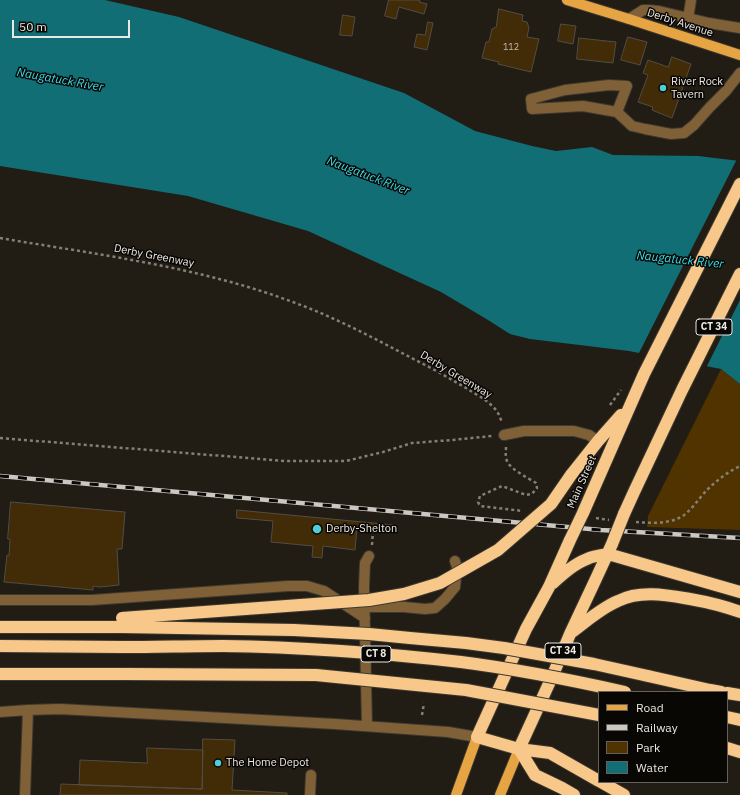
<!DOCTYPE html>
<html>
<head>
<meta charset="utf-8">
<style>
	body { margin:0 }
	#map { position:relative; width:740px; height:795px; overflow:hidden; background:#211c14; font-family:"IBM Plex Sans",sans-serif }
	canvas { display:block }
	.legend { position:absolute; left:598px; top:691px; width:130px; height:92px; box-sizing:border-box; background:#090704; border:1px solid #64615d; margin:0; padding:5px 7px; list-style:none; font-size:12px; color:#ece8e3 }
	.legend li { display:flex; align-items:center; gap:8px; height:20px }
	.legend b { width:20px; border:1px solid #64615d }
	.scale { position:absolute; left:12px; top:20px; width:118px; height:18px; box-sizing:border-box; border:2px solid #ece8e3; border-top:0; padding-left:5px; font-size:12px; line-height:14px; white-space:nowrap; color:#ece8e3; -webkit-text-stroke:3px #090704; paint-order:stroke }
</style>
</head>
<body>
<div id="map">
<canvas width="740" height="795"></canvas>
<ul class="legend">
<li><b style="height:5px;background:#e7a443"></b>Road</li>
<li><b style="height:5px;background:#cbc7c1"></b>Railway</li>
<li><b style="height:11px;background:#513300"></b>Park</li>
<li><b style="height:11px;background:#126e75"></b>Water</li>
</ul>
<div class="scale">50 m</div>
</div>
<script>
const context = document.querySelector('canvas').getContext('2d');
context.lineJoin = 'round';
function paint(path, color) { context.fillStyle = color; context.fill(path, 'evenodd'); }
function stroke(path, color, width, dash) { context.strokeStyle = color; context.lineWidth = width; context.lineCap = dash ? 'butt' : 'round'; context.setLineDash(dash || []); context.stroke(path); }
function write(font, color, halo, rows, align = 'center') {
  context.font = font + ' "IBM Plex Sans",sans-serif'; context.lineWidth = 3; context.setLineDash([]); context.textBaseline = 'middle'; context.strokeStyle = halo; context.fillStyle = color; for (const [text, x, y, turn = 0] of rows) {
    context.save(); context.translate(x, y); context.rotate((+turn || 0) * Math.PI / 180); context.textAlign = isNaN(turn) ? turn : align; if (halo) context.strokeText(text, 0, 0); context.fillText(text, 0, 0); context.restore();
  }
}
paint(new Path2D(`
	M721 369 740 384V530L647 527 648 516Z`), '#513300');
paint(new Path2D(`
	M0 0H105L179 17 404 93 475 131 532 146 556 151 592 147 613 155 698 156 740 161V384L721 369 629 351 530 339 510 334 488 320 441 292 308 231 188 196 0 166Z`), '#126e75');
paint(new Path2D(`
	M737 159H740V300L706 368 638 355Z`), '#211c14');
const building = new Path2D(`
	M389 0H420L419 2 427 4 424 14 399 7 396 19 385 16Z
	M499 9 523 15 522 21 527 22 529 28 527 37 539 39 531 72 498 64 499 62 482 58 486 42H489L492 29 496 27Z
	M343 15 355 17 352 36 340 35Z
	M428 22 433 23 427 50 414 47 417 34 425 35Z
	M561 24 576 26 573 44 558 41Z
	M628 37 647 42 640 65 621 60Z
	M579 38 616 42 613 63 577 59Z
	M672 57 691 64 672 118 652 110 653 107 638 102 648 75 643 73 648 60 668 67Z
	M11 502 125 512 122 549H117L119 585 100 587 93 586V590L4 582 7 555 9 556 10 539H8Z
	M237 510 394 525 393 531 357 528 355 550 323 546 322 558 312 557 313 546 271 542 273 521 237 518Z
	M203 739 235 740 232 790 287 793V795H60L61 784 202 789Z
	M147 748 203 750 202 789 79 785 80 760 147 763Z`);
paint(building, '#422b07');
stroke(building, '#534d44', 1);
const minor = new Path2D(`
	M629 19 643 10H648L659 11 709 23 740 28
	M688 19 691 0
	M617 112 627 86 609 85 565 90 531 99 532 109 583 106 617 112 632 126 645 129 671 134 684 133 694 125 710 107 726 91 740 73
	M504 435 524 431H574L589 435 598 441
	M0 600H92L288 586H307L324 591 365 618
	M364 607H404L425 609 435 608 445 599 455 587 457 567 455 561
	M0 712 28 710 60 709 335 724 448 732 477 737
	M367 726 364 587 365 563 369 556
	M25 795 28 710
	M310 795 311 775`);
const major = new Path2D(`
	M567 0 629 19 740 55
	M456 795 477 737
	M500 795 519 749`);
const highway = new Path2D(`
	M571 475 598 441 621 415
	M583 513 644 374 740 184
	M624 514 634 492 682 390 740 274
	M570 540 549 587 526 629 477 737 519 749 550 753 599 781
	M553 583C563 574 574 564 587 559 593 556 601 555 608 554L740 592
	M0 627H122
	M572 632C587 621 601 608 618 601 640 590 666 595 690 599 707 602 724 606 740 612
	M0 646 123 647
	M0 674H124
	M648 676 710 690 721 692
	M727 693 740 695
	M727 717 740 720
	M727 748 740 752
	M519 749 552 677 570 634 594 583 612 544
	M519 749 535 775 562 788 574 795
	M601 782 624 795`);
stroke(minor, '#3d3931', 12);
stroke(major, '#3d3931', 12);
stroke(highway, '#3d3931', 14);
stroke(new Path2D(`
	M0 238C100 255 202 267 298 304 344 321 386 345 429 367 442 374 454 381 466 388 475 394 486 399 493 407 498 411 500 417 502 423
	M610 405 621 390
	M0 438 285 461H346L383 452 412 443 452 440 492 436
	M506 447C506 452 505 456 507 461 510 469 528 478 536 483L537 488 532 494 526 495 502 486 480 496 478 502 480 506 523 511
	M596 518 609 520
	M636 522C650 523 666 524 679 518 689 514 699 498 707 490 717 480 728 472 740 466
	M372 545 373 530
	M422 715 424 703`), '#848079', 2.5, [3, 3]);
stroke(minor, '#806036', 10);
stroke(major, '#e7a443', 10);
stroke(highway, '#f8c78a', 12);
const rail = new Path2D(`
	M0 476 601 530 740 538`);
stroke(rail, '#cbc7c1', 4.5);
stroke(rail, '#090704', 3, [9]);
const highwayBridge = new Path2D(`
	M570 540 583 513
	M612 544 624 514
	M122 618 369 600 404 594 440 583 498 550 551 504 571 475
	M122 627 294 630 369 634 410 638 466 643 504 648 594 664 648 676
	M123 647C156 647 190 646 223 646 302 647 382 653 461 662 516 669 571 680 625 692
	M124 674 316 675 466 690 599 715`);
stroke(highwayBridge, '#3d3931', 14, []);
stroke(highwayBridge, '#f8c78a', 12);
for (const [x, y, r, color] of [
	[663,88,4,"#52ccd6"],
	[317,529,5,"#52ccd6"],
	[218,763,4,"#52ccd6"]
]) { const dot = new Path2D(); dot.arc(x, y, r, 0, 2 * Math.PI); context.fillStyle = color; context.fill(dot); stroke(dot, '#090704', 1.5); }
write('9px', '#c2b9ac', null, [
	["112",511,47]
]);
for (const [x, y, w] of [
	[714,327,36],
	[563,651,36],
	[376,654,30]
]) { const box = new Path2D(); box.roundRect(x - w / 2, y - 8, w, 16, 3); context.fillStyle = '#090704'; context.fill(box); stroke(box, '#ece8e3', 1); }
write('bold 10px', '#ece8e3', null, [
	["CT 34",714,327],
	["CT 34",563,651],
	["CT 8",376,654]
]);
write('11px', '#ece8e3', '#090704', [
	["Derby Avenue",680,23,18],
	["Derby Greenway",154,256,11],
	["Derby Greenway",456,375,31],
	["Main Street",582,482,-66]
]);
write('11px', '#ece8e3', '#090704', [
	["River Rock",671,82],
	["Tavern",671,95],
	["Derby-Shelton",326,529],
	["The Home Depot",226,763]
], 'left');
write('italic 12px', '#37dce9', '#090704', [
	["Naugatuck River",60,80,10],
	["Naugatuck River",368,176,21],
	["Naugatuck River",680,260,6]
]);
</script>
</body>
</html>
